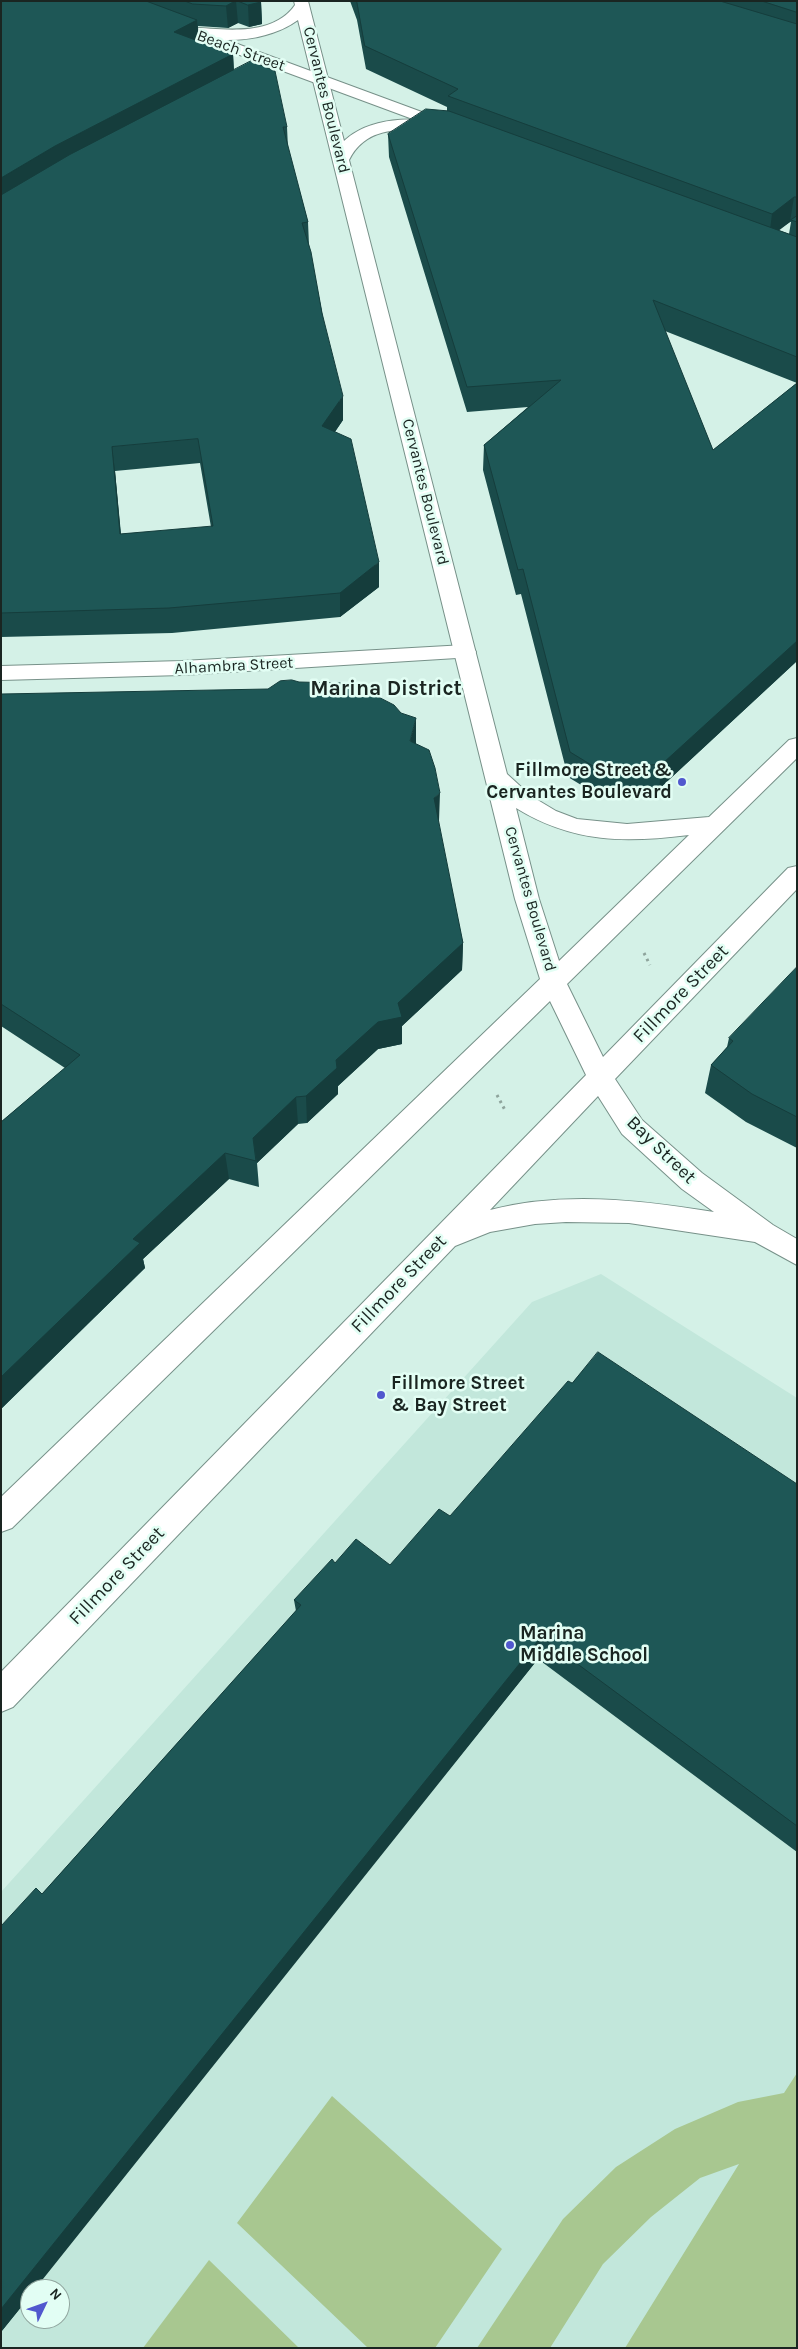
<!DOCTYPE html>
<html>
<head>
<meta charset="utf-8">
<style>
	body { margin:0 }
	#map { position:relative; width:798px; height:2349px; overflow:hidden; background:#d4f1e7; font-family:Karla,sans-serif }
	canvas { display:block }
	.frame { position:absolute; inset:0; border:2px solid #1a2521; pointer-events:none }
	.north { position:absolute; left:20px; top:2279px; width:50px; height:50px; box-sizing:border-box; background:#e2fef4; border:1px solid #92a7a0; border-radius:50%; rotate:48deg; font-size:14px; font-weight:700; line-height:20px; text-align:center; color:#1a2521 }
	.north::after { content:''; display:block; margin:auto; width:18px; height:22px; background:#5158ce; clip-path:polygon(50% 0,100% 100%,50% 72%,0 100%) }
</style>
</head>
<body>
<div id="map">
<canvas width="798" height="2349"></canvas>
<div class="frame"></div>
<div class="north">N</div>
</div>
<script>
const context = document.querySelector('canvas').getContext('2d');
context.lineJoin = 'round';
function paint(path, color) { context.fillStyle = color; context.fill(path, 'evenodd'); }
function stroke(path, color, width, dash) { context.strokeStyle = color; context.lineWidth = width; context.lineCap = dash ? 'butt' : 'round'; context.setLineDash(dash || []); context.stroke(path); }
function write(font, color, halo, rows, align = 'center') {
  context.font = font + ' Karla,sans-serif'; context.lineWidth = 5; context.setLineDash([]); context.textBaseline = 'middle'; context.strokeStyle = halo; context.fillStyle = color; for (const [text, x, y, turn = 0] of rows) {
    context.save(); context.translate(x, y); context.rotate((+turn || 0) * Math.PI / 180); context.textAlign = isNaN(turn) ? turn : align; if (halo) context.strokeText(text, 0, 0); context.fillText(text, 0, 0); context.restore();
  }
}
paint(new Path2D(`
	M601 1274 797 1398V2348H1V1892L532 1302ZM30 2289H60V2319H30Z`), '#c2e7db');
paint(new Path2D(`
	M797 2073V2348H625L739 2164 700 2178 651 2217 603 2264 550 2348H477L563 2219 616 2167 675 2129 738 2102 784 2093Z
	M332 2096 502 2249 435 2348H368L237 2223Z
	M209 2260 299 2348H143Z`), '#a8c790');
const minor = new Path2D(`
	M100 1H121L457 125 459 128 457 131H445L102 4Z
	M465 645 473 647 476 652 473 657 182 675 1 680V666L182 661Z`);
const tertiary = new Path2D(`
	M294 1H308L344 141C370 117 413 116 446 124L448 127C438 141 374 110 349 160L507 774 531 796 556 811 577 819 627 824 709 817 789 740 797 738V758L567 984 603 1057 788 868 797 866V889L615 1079 642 1120 702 1173 773 1225 797 1239V1265L755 1242 629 1223 566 1222 535 1224 490 1232 455 1246 13 1707 1 1712V1672L586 1075 550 1001 12 1528 1 1532V1497L540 979 515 899 298 20C266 43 219 44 182 34L180 31C188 19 265 48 295 5ZM516 808C573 843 624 843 689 835L559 961 539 899ZM598 1096 622 1134 682 1189 714 1212C640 1200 563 1191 490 1210Z`);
stroke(minor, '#779189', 2);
stroke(tertiary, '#779189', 2);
stroke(new Path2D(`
	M644 953 650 965
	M497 1095 506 1112`), '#8ea49c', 3, [2.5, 4]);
paint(minor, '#fff');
paint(tertiary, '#fff');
paint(new Path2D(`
	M1 1H261L262 24 249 27 238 23 228 28 198 26 199 41 233 54 234 70 287 127 288 148 308 222 309 245 343 420 335 432 379 587 340 617 172 633 1 637ZM200 463 211 527 121 534 115 471Z
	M350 1H797V661L659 789 614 794 591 791 568 777 521 594 516 595 483 470 484 445 528 407 467 412 389 157 388 134 447 111V107L366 69 357 20ZM790 222H791L789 234 778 230ZM665 331 797 383 713 450Z
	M1 694 416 744 439 821 438 822 463 943 462 970 402 1026V1044L378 1049 338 1086V1094L307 1123 298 1124 257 1163 259 1187 229 1179 143 1259 145 1268 1 1409V1122L65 1068 1 1026Z
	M797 967V1148L746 1122 705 1093 711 1065 727 1047 729 1038Z
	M797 1484V1852L538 1659 30 2289V2296L1 2332V1926L42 1894 296 1611 294 1600 335 1563 390 1565 450 1516Z`), '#1a4b4a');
paint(new Path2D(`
	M235 1H236L238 23 228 28 226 6Z
	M261 2 262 24 249 27 248 5Z
	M197 20 199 42 174 32Z
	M233 54 234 77 1 204V178L55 146Z
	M794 197 790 222 769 238 772 214Z
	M343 396V420L322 450V426Z
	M112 447 115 471 123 559 120 534Z
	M379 562V587L340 617V593Z
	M797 641V661L659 789 662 764Z
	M416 718V746L410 741Z
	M440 793 439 821 433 826 434 798Z
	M463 943 462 970 402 1026V1044L378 1049 338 1086V1094L307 1123 306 1096 336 1060Z
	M296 1097 298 1124 257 1163 253 1138Z
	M225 1153 229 1179 143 1259 145 1268 1 1409V1377L133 1239Z
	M541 1637 538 1659 35 2289H30V2296L1 2332V2309Z`), '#153d3c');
const building = new Path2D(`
	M1 1H146L197 20 174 32 233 54 55 146 1 178Z
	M185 1H235L226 6 193 4Z
	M238 1H261V2L248 5Z
	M357 1H720L797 24V197H794L772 214 448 96 458 89 365 46Z
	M762 1H797V12Z
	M251 61 275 71 287 127H283L308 222 302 223 311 252 322 313 343 396 322 426 351 439 379 562 340 593 169 608 1 613V195L69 155ZM198 439 213 526 120 534 112 447Z
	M426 109 449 111 797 237V357L653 300 713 450 797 383V641L662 764 617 768 593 766 570 752 523 569 518 570 484 445 561 380 467 387 388 134Z
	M797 216V222L791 220Z
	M292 680 299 682 340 683 357 686 394 705 401 713 416 718 410 741 429 750 435 768 440 793 434 798 463 943 398 1003 402 1017 378 1022 336 1060 337 1068 306 1096 296 1097 253 1138 256 1161 225 1153 133 1239 140 1243 1 1377V1122L80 1055 1 1004V694L268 689 280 681Z
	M797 967V1117L752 1094 711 1065 733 1041 729 1038Z
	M598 1352 797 1484V1826L541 1637 1 2309V1926L36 1888 42 1894 301 1605 294 1600 332 1559 335 1563 356 1539 390 1565 439 1509 450 1516 568 1381 572 1383Z`);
paint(building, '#1e5756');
stroke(building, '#153d3c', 1);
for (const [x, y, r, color] of [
	[682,782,5,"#5158ce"],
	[381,1395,5,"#5158ce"],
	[510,1645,5,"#5158ce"]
]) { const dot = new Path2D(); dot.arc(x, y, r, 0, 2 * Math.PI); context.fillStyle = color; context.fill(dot); stroke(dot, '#e2fef4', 2); }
write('16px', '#1a2521', '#e2fef4', [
	["Beach Street",241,51,20],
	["Cervantes Boulevard",326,100,76],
	["Cervantes Boulevard",425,492,76],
	["Alhambra Street",234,666,-3],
	["Cervantes Boulevard",530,899,74]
]);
write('bold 19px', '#1a2521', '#e2fef4', [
	["Fillmore Street &",672,771,"right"],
	["Cervantes Boulevard",672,793,"right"],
	["Fillmore Street",391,1384],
	["& Bay Street",391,1406],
	["Marina",520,1634],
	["Middle School",520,1656]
], 'left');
write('19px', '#1a2521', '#e2fef4', [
	["Fillmore Street",681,994,-46],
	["Bay Street",661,1150,44],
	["Fillmore Street",399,1284,-46],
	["Fillmore Street",117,1576,-46]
]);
write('bold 21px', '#1a2521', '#e2fef4', [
	["Marina District",386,689]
]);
</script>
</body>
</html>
